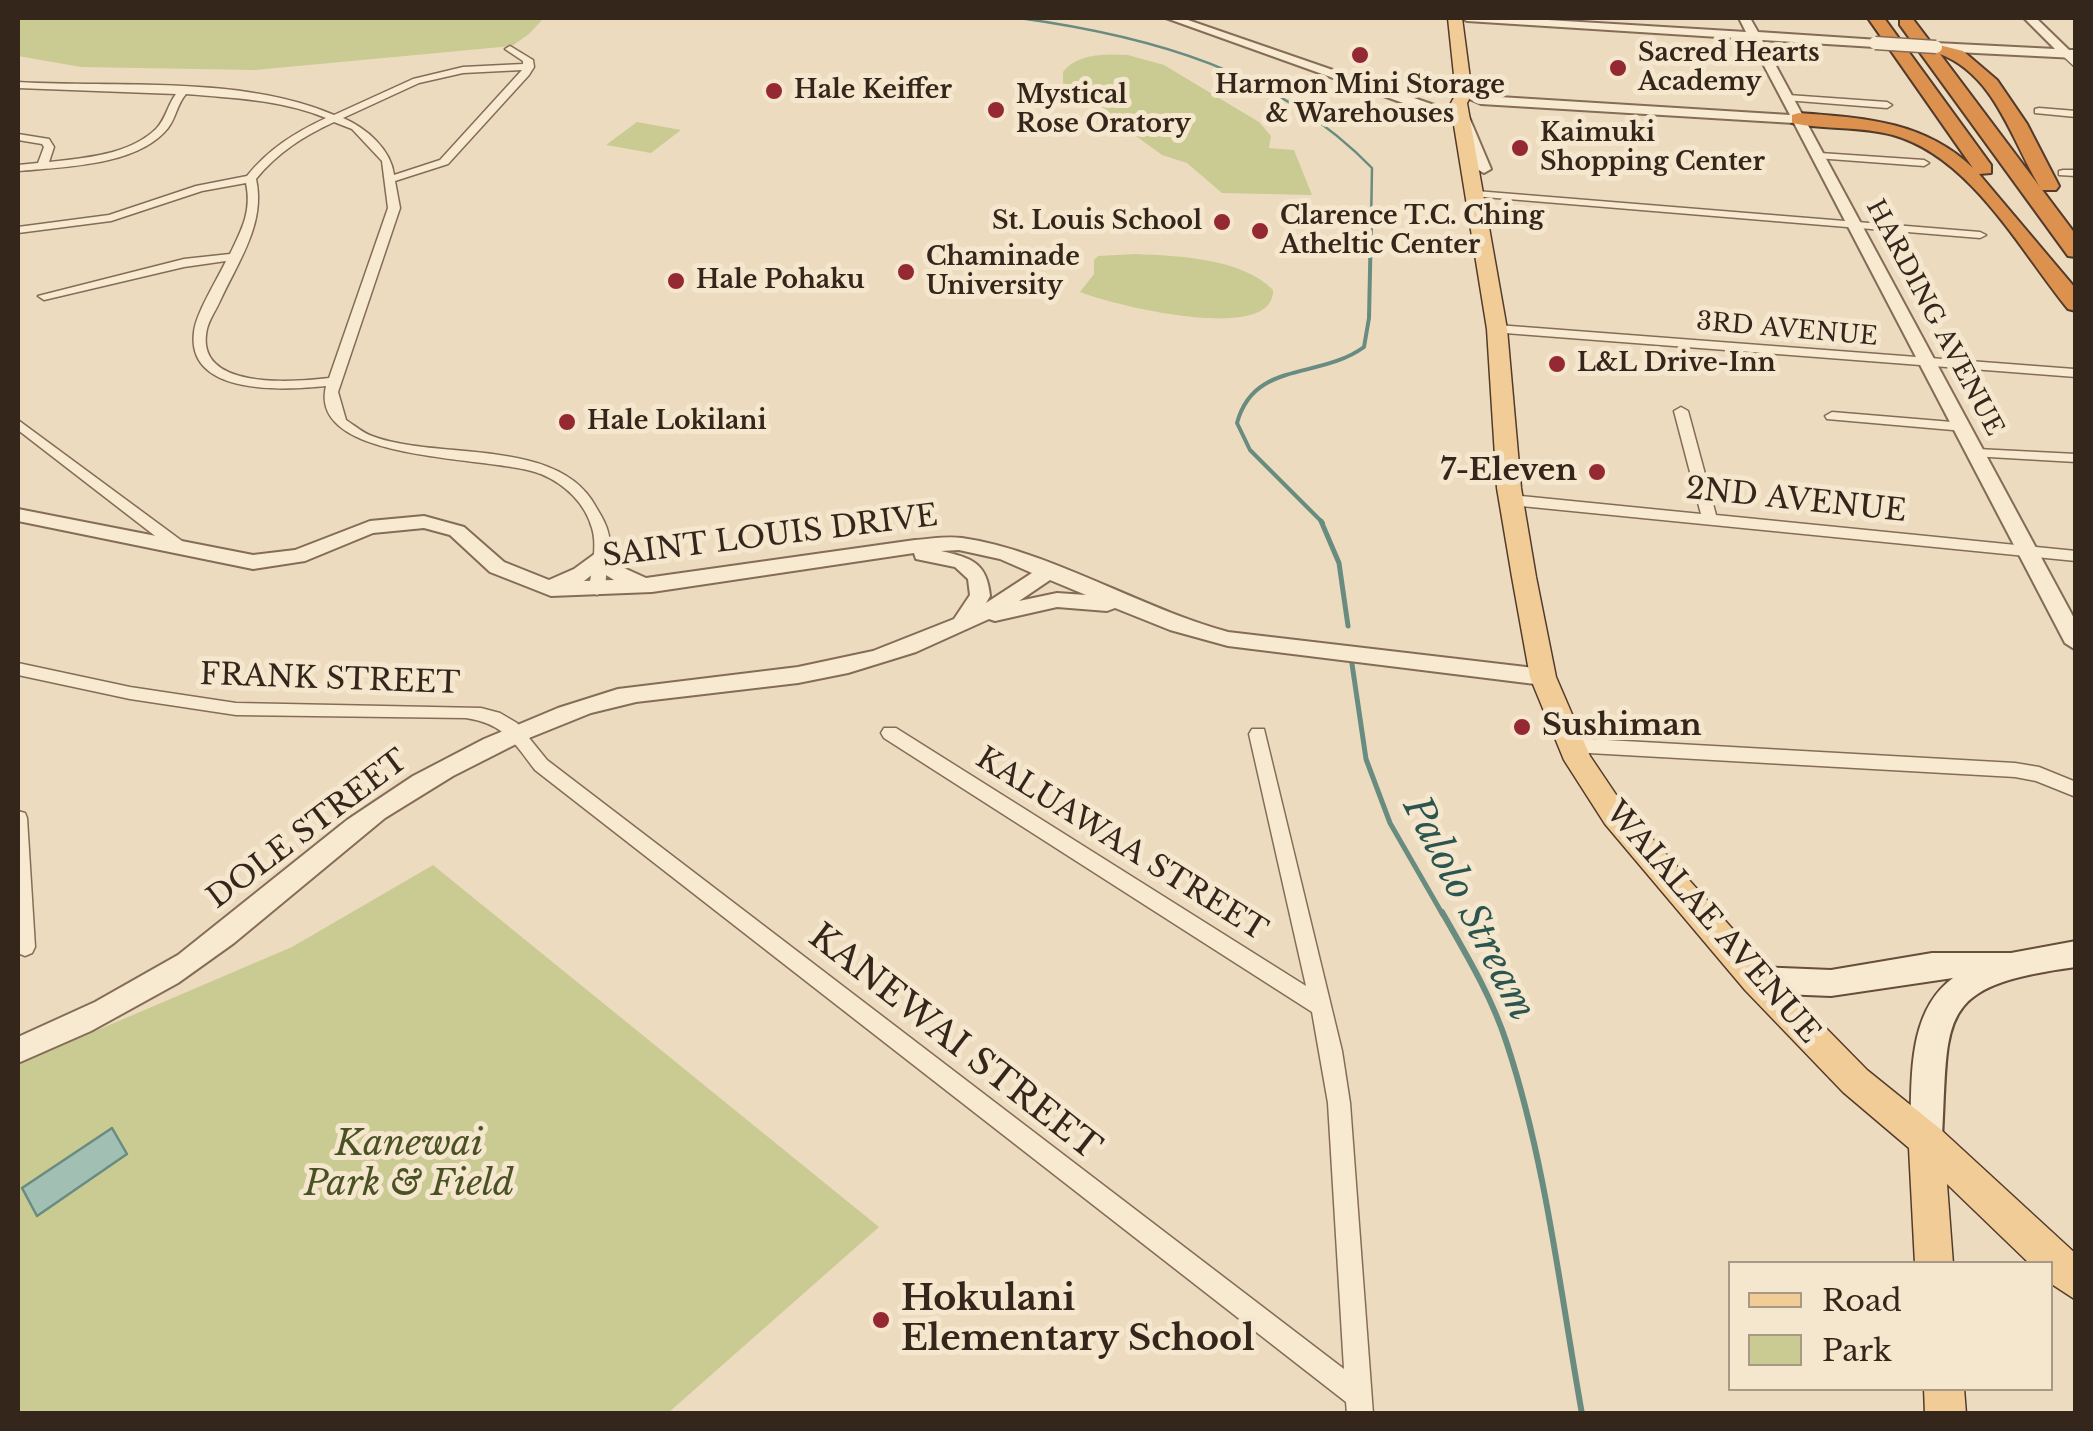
<!DOCTYPE html>
<html>
<head>
<meta charset="utf-8">
<style>
	body { margin:0 }
	#map { position:relative; width:2093px; height:1431px; overflow:hidden; background:#eddbbf; font-family:"Libre Baskerville",serif }
	canvas { display:block }
	.frame { position:absolute; inset:0; border:20px solid #35261c; pointer-events:none }
	.legend { position:absolute; left:1728px; top:1261px; width:325px; height:130px; box-sizing:border-box; background:#f5e6ce; border:2px solid #a89987; margin:0; padding:12px 18px; list-style:none; font-size:30px; color:#35261c }
	.legend li { display:flex; align-items:center; gap:20px; height:50px }
	.legend b { width:50px; border:2px solid #a89987 }
</style>
</head>
<body>
<div id="map">
<canvas width="2093" height="1431"></canvas>
<div class="frame"></div>
<ul class="legend">
<li><b style="height:12px;background:#f1cc96"></b>Road</li>
<li><b style="height:28px;background:#c9cb93"></b>Park</li>
</ul>
</div>
<script>
const context = document.querySelector('canvas').getContext('2d');
context.lineJoin = 'round';
function paint(path, color) { context.fillStyle = color; context.fill(path, 'evenodd'); }
function stroke(path, color, width, dash) { context.strokeStyle = color; context.lineWidth = width; context.lineCap = dash ? 'butt' : 'round'; context.setLineDash(dash || []); context.stroke(path); }
function write(font, color, halo, rows, align = 'center') {
  context.font = font + ' "Libre Baskerville",serif'; context.lineWidth = 10; context.setLineDash([]); context.textBaseline = 'middle'; context.strokeStyle = halo; context.fillStyle = color; for (const [text, x, y, turn = 0] of rows) {
    context.save(); context.translate(x, y); context.rotate((+turn || 0) * Math.PI / 180); context.textAlign = isNaN(turn) ? turn : align; if (halo) context.strokeText(text, 0, 0); context.fillText(text, 0, 0); context.restore();
  }
}
paint(new Path2D(`
	M18 18H544L529 34 512 46 255 70 81 67 18 56Z
	M1128 55 1164 65 1259 122 1271 136 1269 148 1294 150 1312 195 1222 193 1187 163 1162 155 1063 83V72C1078 53 1106 54 1128 55Z
	M637 122 681 130 651 153 606 145Z
	M1136 254C1178 256 1242 258 1273 290 1275 346 1109 304 1080 292L1094 274V260L1098 256Z
	M433 865 879 1227 668 1413 18 1414V1064L292 947Z`), '#c9cb93');
const water = new Path2D(`
	M112 1128 127 1154 37 1216 22 1188Z`);
paint(water, '#a2bfb4');
stroke(water, '#698c80', 2.5);
stroke(new Path2D(`
	M1019 18C1150 36 1278 71 1372 168L1371 226`), '#698c80', 2.5);
stroke(new Path2D(`
	M1323 523 1250 450 1237 423C1254 360 1319 380 1364 347L1369 318 1371 224`), '#698c80', 4);
stroke(new Path2D(`
	M1321 521 1339 563 1348 626
	M1352 664 1366 759 1390 823 1443 915`), '#698c80', 5);
stroke(new Path2D(`
	M1442 912C1466 954 1492 997 1507 1044 1546 1163 1560 1291 1582 1414`), '#698c80', 6);
const minor = new Path2D(`
	M510 46 533 60 534 67 529 75 448 164 395 181 400 208 338 392 346 420C354 425 363 433 372 436 437 461 559 436 596 507 602 517 607 525 609 536L605 590 597 595 589 590C591 571 598 547 592 528 585 503 565 484 541 474 495 455 307 465 326 386 287 390 186 397 194 332 196 313 217 280 226 261L184 267 44 300 38 296 184 259 230 254C242 229 252 211 246 183L202 191 111 221 18 233V227L109 215 196 186 247 176C269 149 294 133 326 118 282 100 234 98 186 94 177 104 176 118 168 128 138 166 62 167 18 171V165L38 163 44 147 42 144 18 140V134L49 139 54 147 49 162C85 158 129 155 156 129 166 119 168 104 176 94L18 88V82C118 88 240 75 334 115L413 79 463 67 523 64V61L505 49ZM522 70 440 160 394 175C391 149 366 128 343 118L419 83 463 73ZM334 122 352 129 382 161 388 208 329 378C294 382 193 391 207 329 209 320 216 310 220 301 238 262 266 223 256 179 278 152 304 136 334 122Z
	M2062 51H2068L2076 59V68L2062 55Z
	M1788 95 1887 102 1892 105 1887 108 1785 100 1783 98Z
	M2039 108 2076 111V117L2035 113V109Z
	M1820 153 1924 160 1929 163 1924 166 1816 158 1815 156Z
	M2063 170H2076V176L2059 175V171Z
	M1476 191 1980 232 1986 235 1980 238 1472 196 1470 194Z
	M1497 325 2074 369 2076 377 1492 332 1491 329Z
	M1681 407 1688 411 1716 515 2076 551V561L1511 505 1504 500 1511 495 1701 514 1674 411Z
	M1832 412 1964 423 1971 427 1964 431 1827 419 1825 416Z
	M18 420 182 541 185 545 182 549H172L18 430Z
	M1977 449 2076 454V462L1972 456V450Z
	M18 663 130 687 236 703 481 708 500 713 517 723 547 760 1344 1369 1328 1103 1312 1012 884 738 881 733 884 728H896L1306 986 1249 734 1252 729H1264L1342 1051 1350 1103 1373 1414H1347L1346 1402 535 770C513 741 504 724 466 718L236 715 130 699 18 675Z
	M1571 738 2015 763 2039 767 2076 782V797L2036 781 2015 777 1571 752 1565 750 1562 745 1565 740Z
	M18 811 25 813 27 818 35 947 32 953 25 956 18 953Z`);
const tertiary = new Path2D(`
	M1166 18H1182L1469 117 1491 169 1484 173 1477 169 1459 123Z
	M1461 18H1515L1746 32 1739 18H1750L1758 32 1879 40V46L1875 47 1762 40 2076 622V650L2065 643 1794 123 1481 104 1458 94 1464 90 1483 96 1790 115 1750 39 1467 21Z
	M2024 18H2036L2069 50H2076V58L1936 51 1930 47 1936 43 2055 49Z
	M18 509 253 555 295 550 370 521 424 516 464 527 504 562 549 580 574 569 600 550 607 552 615 564 646 578 915 540C930 539 947 536 962 538 1048 550 1140 608 1228 632L1543 669 1554 677 1543 685 1228 646 1170 630 1115 608 1107 611 1057 607 995 621 989 619 916 652 848 673 798 683 636 702 591 713 524 740 453 776 385 818 234 943 178 983 91 1031 18 1063V1037L95 1002 178 955 347 820 413 776 484 739 558 708 618 689 798 667 873 651 954 619 970 595 968 579 955 567 916 559 914 553 652 592 551 596 490 572 450 535 424 528 373 533 305 561 253 569 18 521ZM959 550 1000 559 1032 573 986 603 990 596C987 563 972 558 941 551ZM598 570 614 580 584 581ZM1050 580 1086 595 1057 593 1019 601Z`);
const secondary = new Path2D(`
	M2076 941V967C1934 986 1949 1015 1942 1140L1937 1151 1926 1156 1915 1151 1910 1140C1913 1087 1904 1014 1953 978L1831 996 1757 993 1747 989 1742 980 1747 971 1757 967 1831 970 1932 953H2011Z`);
const primary = new Path2D(`
	M1448 18H1462L1472 94 1467 103 1507 329 1521 488 1536 577 1556 677 1590 756 1625 808 1769 970 1867 1070 1939 1128 2076 1254V1300L2050 1283V1264H2030L1947 1184 1953 1264H1915L1909 1148 1843 1092 1745 990 1605 824 1564 760 1530 677 1512 577 1497 488 1487 329 1453 119 1451 103 1456 94Z
	M1924 1388H1964L1966 1414H1925Z`);
const motorway = new Path2D(`
	M1868 18H1884L1991 165V173L1979 174 2076 289V311L2068 309C2020 250 1971 157 1893 135 1860 126 1825 130 1792 123V115L1799 113C1864 118 1924 121 1973 168Z
	M1900 18H1912L1931 43 1963 51 1997 80 2027 124 2059 186 2056 190H2042C2012 143 1997 76 1940 54L2076 235V257L2068 256 1900 25Z`);
stroke(minor, '#856c57', 3);
stroke(tertiary, '#856c57', 4);
stroke(secondary, '#674d3b', 4);
stroke(primary, '#533b2c', 3);
stroke(motorway, '#533b2c', 4);
paint(minor, '#f8e9d1');
paint(tertiary, '#f8e9d1');
paint(secondary, '#f8e9d1');
paint(primary, '#f1cc96');
paint(motorway, '#dd914e');
const tertiaryBridge = new Path2D(`
	M1875 43 1936 47`);
stroke(tertiaryBridge, '#856c57', 15, []);
stroke(tertiaryBridge, '#f8e9d1', 12);
for (const [x, y, r, color] of [
	[1360,55,10,"#942833"],
	[1618,68,10,"#942833"],
	[774,91,10,"#942833"],
	[996,110,10,"#942833"],
	[1520,148,10,"#942833"],
	[1222,222,10,"#942833"],
	[1260,231,10,"#942833"],
	[906,272,10,"#942833"],
	[676,281,10,"#942833"],
	[1557,364,10,"#942833"],
	[567,422,10,"#942833"],
	[1597,472,10,"#942833"],
	[1522,727,10,"#942833"],
	[881,1320,10,"#942833"]
]) { const dot = new Path2D(); dot.arc(x, y, r, 0, 2 * Math.PI); context.fillStyle = color; context.fill(dot); stroke(dot, '#f5e6ce', 4); }
write('bold 25px', '#35261c', '#f5e6ce', [
	["Sacred Hearts",1638,54],
	["Academy",1638,83],
	["Harmon Mini Storage",1360,86,"center"],
	["& Warehouses",1360,115,"center"],
	["Hale Keiffer",794,91],
	["Mystical",1016,96],
	["Rose Oratory",1016,125],
	["Kaimuki",1540,134],
	["Shopping Center",1540,163],
	["Clarence T.C. Ching",1280,217],
	["Atheltic Center",1280,246],
	["St. Louis School",1202,222,"right"],
	["Chaminade",926,258],
	["University",926,287],
	["Hale Pohaku",696,281],
	["L&L Drive-Inn",1577,364],
	["Hale Lokilani",587,422]
], 'left');
write('25px', '#35261c', '#f5e6ce', [
	["HARDING AVENUE",1934,318,62],
	["3RD AVENUE",1787,330,5]
]);
write('bold 30px', '#35261c', '#f5e6ce', [
	["7-Eleven",1577,472],
	["Sushiman",1542,727,"left"]
], 'right');
write('30px', '#35261c', '#f5e6ce', [
	["2ND AVENUE",1796,501,6],
	["SAINT LOUIS DRIVE",770,537,-7],
	["FRANK STREET",330,680,2],
	["DOLE STREET",308,830,-37],
	["KALUAWAA STREET",1121,845,32],
	["WAIALAE AVENUE",1712,923,49]
]);
write('35px', '#35261c', '#f5e6ce', [
	["KANEWAI STREET",954,1043,38]
]);
write('italic 35px', '#4a5123', '#f5e6ce', [
	["Kanewai",409,1145],
	["Park & Field",409,1185]
]);
write('bold 35px', '#35261c', '#f5e6ce', [
	["Hokulani",901,1300],
	["Elementary School",901,1340]
], 'left');
write('italic 38px', '#2b554e', '#f5e6ce', [
	["Palolo Stream",1468,909,63]
]);
</script>
</body>
</html>
